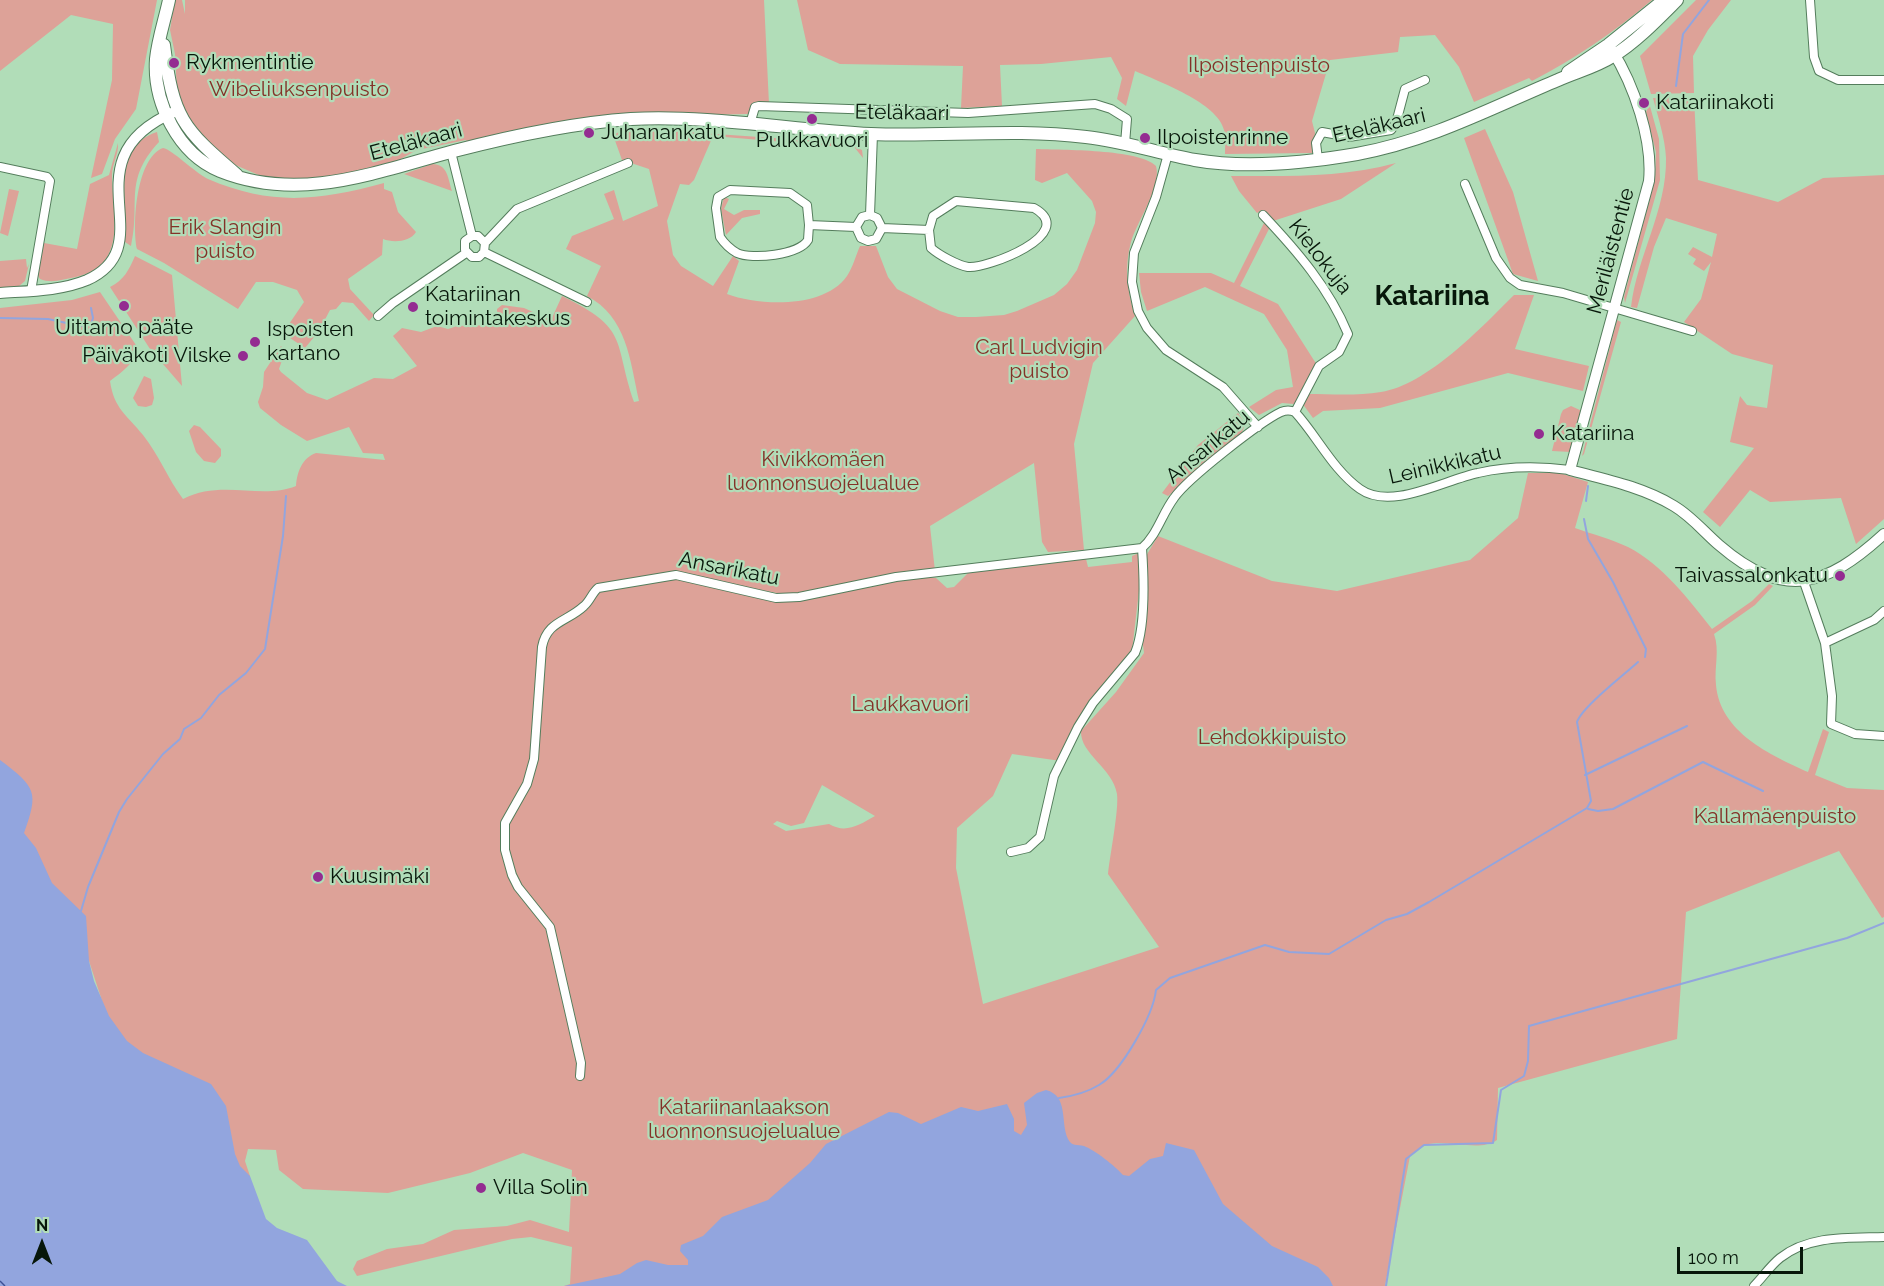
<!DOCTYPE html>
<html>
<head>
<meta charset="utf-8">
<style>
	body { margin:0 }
	#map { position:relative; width:1884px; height:1286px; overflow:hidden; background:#b1ddb8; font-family:Raleway,sans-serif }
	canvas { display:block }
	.north { position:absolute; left:12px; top:1214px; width:60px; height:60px; -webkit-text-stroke:4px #b1ddb8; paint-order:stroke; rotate:0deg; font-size:16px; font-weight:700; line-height:24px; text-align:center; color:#07170a }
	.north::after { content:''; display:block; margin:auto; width:21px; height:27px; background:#07170a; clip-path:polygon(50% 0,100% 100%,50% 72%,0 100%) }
	.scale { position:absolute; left:1677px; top:1247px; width:126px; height:27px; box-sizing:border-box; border:3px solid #07170a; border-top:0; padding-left:8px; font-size:18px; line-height:21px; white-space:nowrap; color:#07170a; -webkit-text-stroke:4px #b1ddb8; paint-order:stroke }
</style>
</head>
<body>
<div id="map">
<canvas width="1884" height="1286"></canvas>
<div class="north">N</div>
<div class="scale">100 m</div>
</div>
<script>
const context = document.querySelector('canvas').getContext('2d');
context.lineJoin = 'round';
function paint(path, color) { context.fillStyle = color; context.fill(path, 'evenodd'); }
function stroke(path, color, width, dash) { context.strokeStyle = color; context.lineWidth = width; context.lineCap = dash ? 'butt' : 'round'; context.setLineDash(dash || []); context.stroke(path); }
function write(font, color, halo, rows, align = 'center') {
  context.font = font + ' Raleway,sans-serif'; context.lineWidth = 4.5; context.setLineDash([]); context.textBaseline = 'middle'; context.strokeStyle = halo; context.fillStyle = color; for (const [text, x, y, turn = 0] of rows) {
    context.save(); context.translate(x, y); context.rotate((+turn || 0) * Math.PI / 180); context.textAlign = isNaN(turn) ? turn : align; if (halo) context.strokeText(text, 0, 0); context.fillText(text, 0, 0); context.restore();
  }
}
paint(new Path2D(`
	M0 0H157L136 109 115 139 102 174 91 178 112 80 113 24 71 15 0 71Z
	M175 0H182L185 14V0H764L769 104 754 102 748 114 583 118 467 143 466 140 417 150 397 161 330 177 294 181 261 176 226 161 188 124 177 92 175 54 170 30Z
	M797 0H1652C1614 32 1576 58 1532 81L1529 78 1474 102 1459 67 1435 35 1400 37 1398 52 1330 60 1312 121 1315 133 1312 153 1225 154C1225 147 1226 137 1224 130 1218 103 1158 81 1135 71L1126 106 1117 99 1122 78 1111 57 1041 64 1000 65 1002 106 961 108 963 66 840 64 808 50Z
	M1696 0H1731L1708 30 1693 56 1694 93 1651 94 1640 56Z
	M1694 97 1698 180 1778 202 1823 178 1884 175V519L1856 544 1841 498 1770 502 1750 490 1720 527 1703 512 1754 448 1730 442 1740 396 1747 405 1767 408 1773 365 1732 354 1684 322 1701 299 1711 262 1704 271 1693 264 1696 259 1688 254 1693 247 1712 257 1717 234 1666 218 1654 247 1637 308 1631 307C1637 256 1667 210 1666 158 1665 138 1658 117 1653 98Z
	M1648 99 1659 139 1660 180 1625 303 1624 297 1655 179 1656 152 1646 112 1649 106 1645 100Z
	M1485 129 1513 192 1538 281 1513 274 1464 138Z
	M657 130 818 141 853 146 862 150 863 158 855 148 713 136 694 180 689 185 680 184 667 221 673 255 681 266 713 286 733 256 739 261 727 294C759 306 824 309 847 276 853 267 856 255 860 246H876L888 277 897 289 940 311 958 317H976L1004 315 1017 311 1054 295 1067 284 1077 270 1095 223 1096 212 1092 201 1067 173 1042 183 1035 180 1036 149C1061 150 1140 149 1156 166 1162 187 1137 221 1131 242 1124 268 1127 290 1135 316L1093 363 1074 444 1084 550 1048 552 1042 542 1034 463 930 526 935 571 788 595 676 575 654 574 655 579 686 580 773 600 927 577 936 578 947 588 954 587 968 573 1086 559 1088 567 1132 562V556L1139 553 1140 582 1132 651 1061 761 1012 754 993 796 957 828 956 868 983 1004 1159 947 1108 874C1110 855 1119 810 1117 794 1113 768 1080 754 1081 731L1116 692 1144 653 1142 637 1146 556 1158 536 1272 581 1337 591 1470 560 1518 518 1528 473H1560L1588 482 1575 528C1592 534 1611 539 1628 547 1663 565 1688 599 1712 629L1752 601 1769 584 1773 586 1755 605 1714 634C1720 651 1714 667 1716 685 1720 732 1770 755 1808 772L1823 729 1829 732 1815 775 1847 788 1884 790V917L1882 918 1839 851 1686 912 1677 1039 1498 1088 1497 1140C1478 1153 1448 1138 1425 1145 1420 1147 1414 1153 1410 1156L1385 1286H564L570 1284 572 1247 531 1237 512 1239 357 1276 353 1269 357 1261 387 1249 423 1244 454 1230 507 1226 530 1220 569 1232 572 1170 523 1153 470 1173 388 1193 303 1189 279 1170 276 1150 248 1149 245 1161 250 1176 231 1178 122 1062 89 961 30 876 0 773V308L72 300 100 292 138 348C135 363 122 372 110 381 114 409 127 415 143 435 159 455 168 479 183 499 221 479 261 500 296 486 297 472 302 458 316 453L385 460 383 454 363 453 349 427 307 441 281 425 260 408 258 402 263 387 264 372 281 346 285 352 279 369 281 372 307 393 327 400 374 378 393 379 417 366 393 336 402 328 421 332 437 326 448 329 457 326 497 325V309L502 305 524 308 551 320 562 296C630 329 613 340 634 402L639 401C630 360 627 317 587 296L601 266 566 249 572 236 614 219 604 194 614 190 623 221 658 206 649 169 622 160 613 135 619 132ZM822 785 875 816C859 825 846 834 829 824L786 831 773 824 777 821 791 826 804 823Z
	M157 132 159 142C123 181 141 202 131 246L125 242C130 205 108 148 157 132Z
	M118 143C119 154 112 164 112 175 112 214 129 265 76 277 64 279 52 284 40 279L37 274 44 243 77 249 90 184 109 175Z
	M163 148C173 150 194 172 208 179 271 206 318 201 384 183V189L392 192 398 212 416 232C410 242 393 243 383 239L382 255 348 279 350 289 374 315 369 321 353 303 342 302 336 309 330 310 319 331 305 348 290 338 294 331 287 327 304 302 297 290 273 282H256L238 309 164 263 137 249C132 225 136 158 163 148Z
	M1396 163 1341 199 1273 221 1262 210 1257 213 1239 191 1231 176C1287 176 1342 178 1396 163Z
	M432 164C448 164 448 179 452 191L404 174Z
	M9 189 19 191 8 236 0 233Z
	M724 197 729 199 724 209 734 215 744 210H760V214L742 218 726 235 721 209Z
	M1265 221 1270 227 1240 286 1278 304 1317 365 1294 404 1282 403 1259 415 1249 407 1276 390 1293 387 1287 350 1264 314 1205 287 1147 311 1141 292 1139 273H1211L1234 283Z
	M135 256 172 275 182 386 150 349 110 287C124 280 129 270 135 256Z
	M26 259 27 268 29 264 25 281 18 287 0 288V261Z
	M1514 295H1534L1515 349 1589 366 1583 391 1508 373 1380 408 1323 411 1313 418 1302 403 1307 394C1331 394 1357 396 1381 392 1427 385 1482 327 1514 295Z
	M1617 320 1621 322 1584 454 1582 456Z
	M144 376 151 379 154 398 152 405 146 407 138 406 133 398Z
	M1571 406 1582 411 1571 452 1552 451 1561 414 1563 410Z
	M1238 413 1245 424 1241 435 1168 496 1162 493 1198 445Z
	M194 425 200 427 221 449V456L215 463 204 461 196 452 189 431Z`), '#dda298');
paint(new Path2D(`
	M0 760C36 787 39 792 24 833L36 848 52 883 86 916 89 961 94 981 109 1016 127 1041 143 1053 211 1084 226 1106 235 1154 240 1166 250 1176 266 1219 277 1228 307 1240 337 1281 347 1286H0Z
	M1046 1090C1069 1096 1060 1122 1068 1139 1072 1147 1077 1144 1084 1146 1095 1150 1115 1166 1123 1175L1129 1176 1150 1159 1163 1156 1166 1143 1194 1150 1223 1204 1272 1246 1318 1267 1329 1278 1333 1286H564L620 1274 637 1263 646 1260 668 1265H688V1260L680 1251 681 1245 703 1236 722 1217 768 1200 810 1163 826 1144 889 1112 898 1113 921 1124 961 1107 978 1111 1007 1104 1014 1119V1131L1021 1135 1027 1125 1024 1103 1037 1093Z`), '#92a5de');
stroke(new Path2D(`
	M1676 86 1683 34 1709 0
	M0 318 48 319 80 326 91 324 93 318 91 308
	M1586 501 1588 486
	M1584 519 1588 539 1613 582 1646 649 1645 657
	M1585 775 1687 726
	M1588 809 1598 811 1613 809 1703 762 1763 791
	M81 911 88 887 119 812 127 799 163 754 180 739 184 729 201 718 219 695 246 673 265 649 283 536 286 496
	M1059 1098C1073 1096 1086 1093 1099 1085 1121 1072 1153 1016 1156 990L1170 978 1265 945 1289 952 1329 954 1386 920 1407 914 1429 902 1587 808 1591 801 1577 722C1582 707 1624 675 1638 662
	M1386 1286 1406 1159 1424 1145 1493 1143 1501 1090 1524 1076 1528 1061 1529 1026 1847 938 1884 923`), '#92a5de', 2);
stroke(new Path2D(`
	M0 1281 5 1286`), '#3c5095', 1.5, [8, 6]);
const minor = new Path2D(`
	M1810 0 1814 57 1819 71 1838 80H1884
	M750 124 755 107 759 106 968 113 1095 104 1111 109 1127 119 1125 144
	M451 152 472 236 465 241V250L472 257H479L484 252 485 243 478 236H472
	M1168 154 1156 197 1134 253 1132 282 1138 311 1147 328 1166 350 1223 387 1258 427
	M1318 159 1316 143 1322 132 1349 137 1391 130 1396 123 1405 89 1425 80
	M0 167 47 177 50 181 31 291
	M1465 184 1496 258 1510 278 1520 285 1563 293 1692 331
	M870 215 877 218 882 228 929 230 931 248C939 255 957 265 968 267 986 269 1080 234 1034 208L956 201 933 216 929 230
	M870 215 873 134
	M1263 215C1297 251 1329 288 1348 334L1339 352 1319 366 1295 412
	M809 225 808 240C799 255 752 260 737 253 730 249 724 243 720 237L716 208 718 197 730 190 790 193 807 205 809 225 856 227 862 217 870 215
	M856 227 861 238 868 241 876 239 882 228
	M485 243 517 209 628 163
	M484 252 587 302
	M378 316 393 303 466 253
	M1295 412C1317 436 1333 470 1360 489 1391 511 1444 480 1478 473 1508 466 1539 466 1570 470
	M1804 582 1825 643 1832 696 1831 724 1855 734 1884 736
	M1825 643 1874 620 1884 611
	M1011 852 1028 848 1040 837 1054 776 1078 727 1093 703 1135 653C1146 626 1144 577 1142 548
	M580 1076 581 1063 550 927 518 887 512 875 505 850V823L527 784 534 759 542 647C547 621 567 622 584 606 590 601 592 593 598 588L676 575 776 598 799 597 896 577 1142 548C1157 535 1162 514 1174 498 1187 479 1260 422 1281 412 1286 410 1290 410 1295 412
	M1754 1286C1763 1277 1770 1266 1780 1258 1809 1235 1849 1238 1884 1237`);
const tertiary = new Path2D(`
	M1612 50C1634 85 1653 140 1649 181L1570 470C1604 479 1643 487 1674 506 1691 516 1704 532 1719 545 1784 601 1826 587 1884 534
	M0 293C28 291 61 291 87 280 166 244 64 160 174 112`);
const secondary = new Path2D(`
	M169 0C165 19 158 39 156 59 153 102 178 154 220 171 300 203 376 172 454 151 512 136 571 123 631 119 711 115 791 130 871 134 942 137 1015 128 1086 137 1123 141 1158 153 1195 160 1247 169 1305 163 1357 154 1429 141 1491 108 1558 80 1576 72 1596 67 1613 56 1636 42 1658 19 1677 0
	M164 45C173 118 182 128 237 175
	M1568 72 1608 45 1664 0`);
stroke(minor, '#547d5c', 10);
stroke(tertiary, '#547d5c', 12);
stroke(secondary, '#547d5c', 14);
stroke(minor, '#fff', 8);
stroke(tertiary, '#fff', 10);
stroke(secondary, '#fff', 12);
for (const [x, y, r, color] of [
	[174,63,6,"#942c91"],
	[1644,103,6,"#942c91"],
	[812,119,6,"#942c91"],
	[589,133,6,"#942c91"],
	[1145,138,6,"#942c91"],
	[124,306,6,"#942c91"],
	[413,307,6,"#942c91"],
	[255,342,6,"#942c91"],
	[243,356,6,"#942c91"],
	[1539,434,6,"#942c91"],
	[1840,576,6,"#942c91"],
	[318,877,6,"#942c91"],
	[481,1188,6,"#942c91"]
]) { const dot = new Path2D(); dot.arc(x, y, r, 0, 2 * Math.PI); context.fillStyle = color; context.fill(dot); stroke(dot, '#b1ddb8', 2); }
write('21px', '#07170a', '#b1ddb8', [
	["Rykmentintie",186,63],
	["Katariinakoti",1656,103],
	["Juhanankatu",601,133],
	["Ilpoistenrinne",1157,138],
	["Pulkkavuori",812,141,"center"],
	["Katariinan",425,295],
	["toimintakeskus",425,319],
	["Uittamo pääte",124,328,"center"],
	["Ispoisten",267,330],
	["kartano",267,354],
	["Päiväkoti Vilske",231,356,"right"],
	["Katariina",1551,434],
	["Taivassalonkatu",1828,576,"right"],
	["Kuusimäki",330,877],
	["Villa Solin",493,1188]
], 'left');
write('21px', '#843228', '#b1ddb8', [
	["Ilpoistenpuisto",1259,66],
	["Wibeliuksenpuisto",299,90],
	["Erik Slangin",225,228],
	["puisto",225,252],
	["Carl Ludvigin",1039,348],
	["puisto",1039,372],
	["Kivikkomäen",823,460],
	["luonnonsuojelualue",823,484],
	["Laukkavuori",910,705],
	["Lehdokkipuisto",1272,738],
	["Kallamäenpuisto",1775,817],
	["Katariinanlaakson",744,1108],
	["luonnonsuojelualue",744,1132]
]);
write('21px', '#07170a', '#b1ddb8', [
	["Eteläkaari",902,113,1],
	["Eteläkaari",1379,126,-13],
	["Eteläkaari",416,142,-15],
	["Meriläistentie",1611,251,-75],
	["Kielokuja",1320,257,52],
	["Ansarikatu",1208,447,-40],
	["Leinikkikatu",1445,465,-13],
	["Ansarikatu",729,569,11]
]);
write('bold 27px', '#07170a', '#b1ddb8', [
	["Katariina",1432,297]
]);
</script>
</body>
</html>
